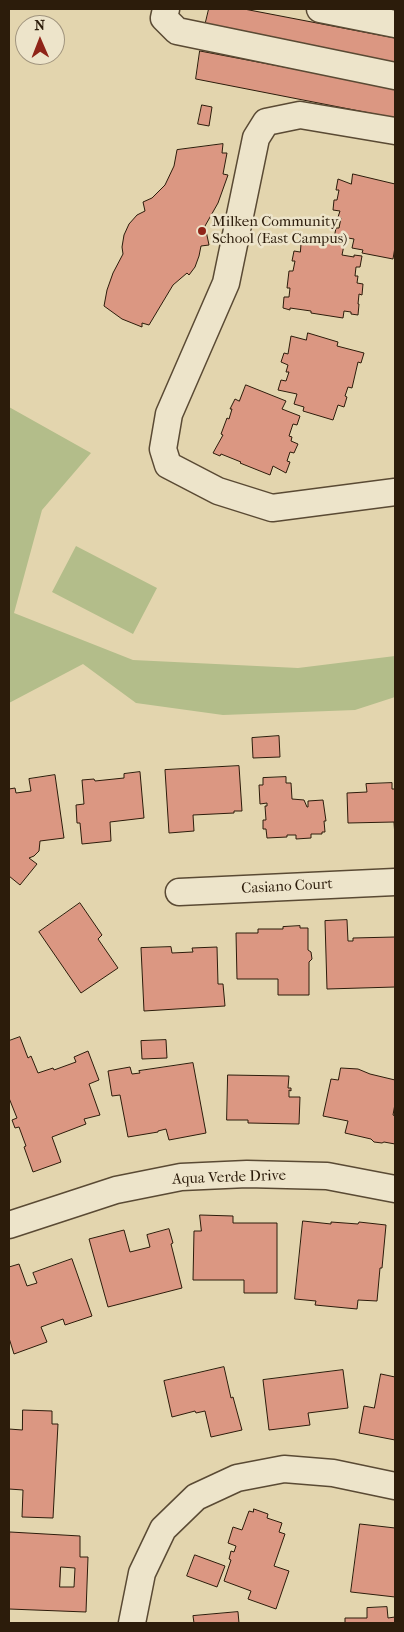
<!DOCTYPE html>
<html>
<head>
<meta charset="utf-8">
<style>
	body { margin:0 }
	#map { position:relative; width:404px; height:1632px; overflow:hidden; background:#e3d5ae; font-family:"IM FELL French Canon",serif }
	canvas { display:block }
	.frame { position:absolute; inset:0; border:10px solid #2c1c0b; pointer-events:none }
	.north { position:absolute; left:15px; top:15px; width:50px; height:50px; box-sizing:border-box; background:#ede4ca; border:1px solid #a0947e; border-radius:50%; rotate:359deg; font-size:14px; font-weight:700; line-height:20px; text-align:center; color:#2c1c0b }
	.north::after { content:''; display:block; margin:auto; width:18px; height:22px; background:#8f2418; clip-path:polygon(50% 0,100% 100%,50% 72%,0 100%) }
</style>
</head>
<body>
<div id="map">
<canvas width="404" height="1632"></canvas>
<div class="frame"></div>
<div class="north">N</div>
</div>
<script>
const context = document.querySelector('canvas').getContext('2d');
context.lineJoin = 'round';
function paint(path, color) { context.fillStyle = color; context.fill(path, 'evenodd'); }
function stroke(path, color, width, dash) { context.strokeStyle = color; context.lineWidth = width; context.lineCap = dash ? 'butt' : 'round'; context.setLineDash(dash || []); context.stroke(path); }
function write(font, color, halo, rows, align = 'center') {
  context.font = font + ' "IM FELL French Canon",serif'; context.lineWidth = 5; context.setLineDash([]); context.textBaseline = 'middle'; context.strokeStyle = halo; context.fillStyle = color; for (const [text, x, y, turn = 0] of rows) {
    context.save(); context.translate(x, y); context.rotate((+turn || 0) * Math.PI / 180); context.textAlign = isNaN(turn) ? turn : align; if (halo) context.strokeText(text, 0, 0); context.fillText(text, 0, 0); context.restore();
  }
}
paint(new Path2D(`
	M9 407 91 453 42 510 14 613 133 660 298 668 395 656V697L355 710 223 715 136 703 83 664 9 703Z
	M76 546 157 588 133 634 52 592Z`), '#b3bd8a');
const building = new Path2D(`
	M209 9H244L395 38V67L204 30Z
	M200 51 395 88V118L196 79Z
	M202 105 212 107 209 126 198 124Z
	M223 144 222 153H227L223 174 228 175 218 203 205 226 209 245 201 246 199 256 195 267 189 275 187 273 173 285 149 325 142 323V327L122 319 104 306 107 290 113 273 123 254 122 247 124 235 129 224 137 215 145 211 143 202 152 198 165 185 174 166 177 150Z
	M353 174 395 184V247L393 259 362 253 363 250 352 248 354 239 342 237 341 240 334 238 336 228H339L341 218 338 217 340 211 333 210 334 200H337L339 190H336L338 179 351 184Z
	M302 236 333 240 332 244 344 245 342 255 354 257V255L362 256 360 267H356L355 276H358L357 283 363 284 362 295 359 294 358 304H359L358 315 351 314V312L344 311 343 318 311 313V311L290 308V310L283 308 284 297H289L290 288H287L289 271H293L295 261H292L294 251 300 252Z
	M308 333 338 342 337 346 364 353 361 363 358 362 352 388 348 387 345 396 347 397 344 407 338 405 333 420 303 411 304 407 294 404 297 394 278 390 281 380 286 381 289 372H286L288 365 281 362 284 353 288 354 291 336 306 340Z
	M246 385 286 401 282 409 300 416 297 425 293 424 289 436 292 437 291 441 298 444 294 453 290 452 287 461 290 462 286 473 273 466 270 475 240 463 241 462 221 454 220 456 213 453 223 435 221 434 227 418 229 419 232 409H230L235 399 239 401Z
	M279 736 280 757 253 758 252 738Z
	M239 766 242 811H234V813L193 815 194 831 169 833 165 770Z
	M140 772 144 818 110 822 111 841 82 844 80 823H77L76 805 84 804 82 780 94 779 95 781 124 778V774Z
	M55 775 64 838 40 841 39 851 34 856 29 858 37 864 20 885 9 876V789L15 788 16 793 31 791 29 779Z
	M286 777V783H291L292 799 304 800 307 807H308V801L323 800 326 821H324L325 832H322V834H311V838L296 839V835H287V837L267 838 266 829H263V820H266L265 806H267V803L260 804 259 785H263V778Z
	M392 783V789H395V837L394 822 348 823 347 793 367 792 366 784Z
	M80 903 102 935 98 939 118 968 81 993 39 932Z
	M347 920 348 941H353V938L395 937V987L327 989 325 921Z
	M300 926V928H308V950L311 952 312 959 309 962V995H278V979H237L236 933H258V929H283V927Z
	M171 947 172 953 193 952 192 948 217 947 218 984H223L225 1006 144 1011 141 948Z
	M20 1037 28 1058 31 1056 38 1073 53 1068 54 1070 76 1062 74 1057 88 1051 99 1080 89 1084 100 1115 84 1119 86 1124 52 1137 61 1162 33 1172 24 1147 26 1146 19 1127 15 1128 12 1120 17 1118 9 1098V1041Z
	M166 1040 167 1058 142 1059 141 1041Z
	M193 1063 206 1133 169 1140 166 1129 158 1131V1132L128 1137 120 1095 112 1096 108 1071 130 1067 132 1074 140 1073 139 1071Z
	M341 1068 358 1069 370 1074 395 1080V1104L393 1115 395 1116V1144L384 1142 382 1143 374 1142 371 1139 345 1133 348 1121 323 1116 331 1079 338 1080Z
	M228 1075 289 1076 288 1088H291V1091L289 1090V1097H300L299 1124 248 1123V1120H227Z
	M200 1215 233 1216V1223H277V1293H244V1280H193L194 1231H201Z
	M303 1221 331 1224V1222L358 1224 359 1222 386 1225 382 1268H380L377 1301 358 1300 357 1309 315 1305 316 1301 295 1299Z
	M169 1229 173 1243 171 1244 182 1288 108 1307 89 1239 124 1230 130 1252 150 1247 147 1235Z
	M72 1259 92 1316 65 1325 63 1319 41 1327 47 1342 14 1354 9 1338V1267L19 1264 27 1286 37 1283 33 1273Z
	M224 1367 231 1398 233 1397 242 1430 211 1437 205 1411 196 1413 195 1411 172 1417 164 1381Z
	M343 1370 348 1408 308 1413 310 1425 269 1430 263 1380Z
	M381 1374 395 1377V1440L359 1433 364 1406 374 1408Z
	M23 1410 52 1411V1424H58L53 1518 22 1517 23 1490 9 1489V1429L22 1430Z
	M254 1509 268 1514 267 1518 282 1523 279 1532 285 1534 274 1566 289 1571 276 1609 248 1599 251 1591 224 1581 231 1560 229 1559 231 1551 234 1552 236 1546 228 1543 233 1527 242 1530 249 1511 253 1512Z
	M360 1524 395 1528V1597L351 1592Z
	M10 1532 80 1536V1557H88L86 1612 9 1609ZM61 1567 75 1568 74 1587H60Z
	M195 1555 225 1566 217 1587 187 1576Z
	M387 1607 388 1618 395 1617V1623H345V1618H367V1608Z
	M238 1612 239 1623H194L193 1616Z`);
paint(building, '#db9782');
stroke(building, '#2c1c0b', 1);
const minor = new Path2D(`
	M166 9 164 18 177 31 395 76
	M320 9 395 24
	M395 131 300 115 266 122 256 138 226 283 169 414 163 449 168 465 218 491 272 508 395 492
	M179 892 395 882
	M9 1225 116 1190 181 1177 247 1174 327 1176 395 1189
	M132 1623 142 1573 163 1529 196 1497 237 1478 284 1469 333 1473 395 1486`);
stroke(minor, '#5a4a34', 29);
stroke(minor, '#ede4ca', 26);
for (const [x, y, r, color] of [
	[202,231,5,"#8f2418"]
]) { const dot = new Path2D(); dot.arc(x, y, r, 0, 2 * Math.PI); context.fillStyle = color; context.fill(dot); stroke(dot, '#ede4ca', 2); }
write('15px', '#2c1c0b', '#ede4ca', [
	["Milken Community",212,222],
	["School (East Campus)",212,239]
], 'left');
write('15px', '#2c1c0b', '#ede4ca', [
	["Casiano Court",287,887,-3],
	["Aqua Verde Drive",229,1178,-2]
]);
</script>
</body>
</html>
